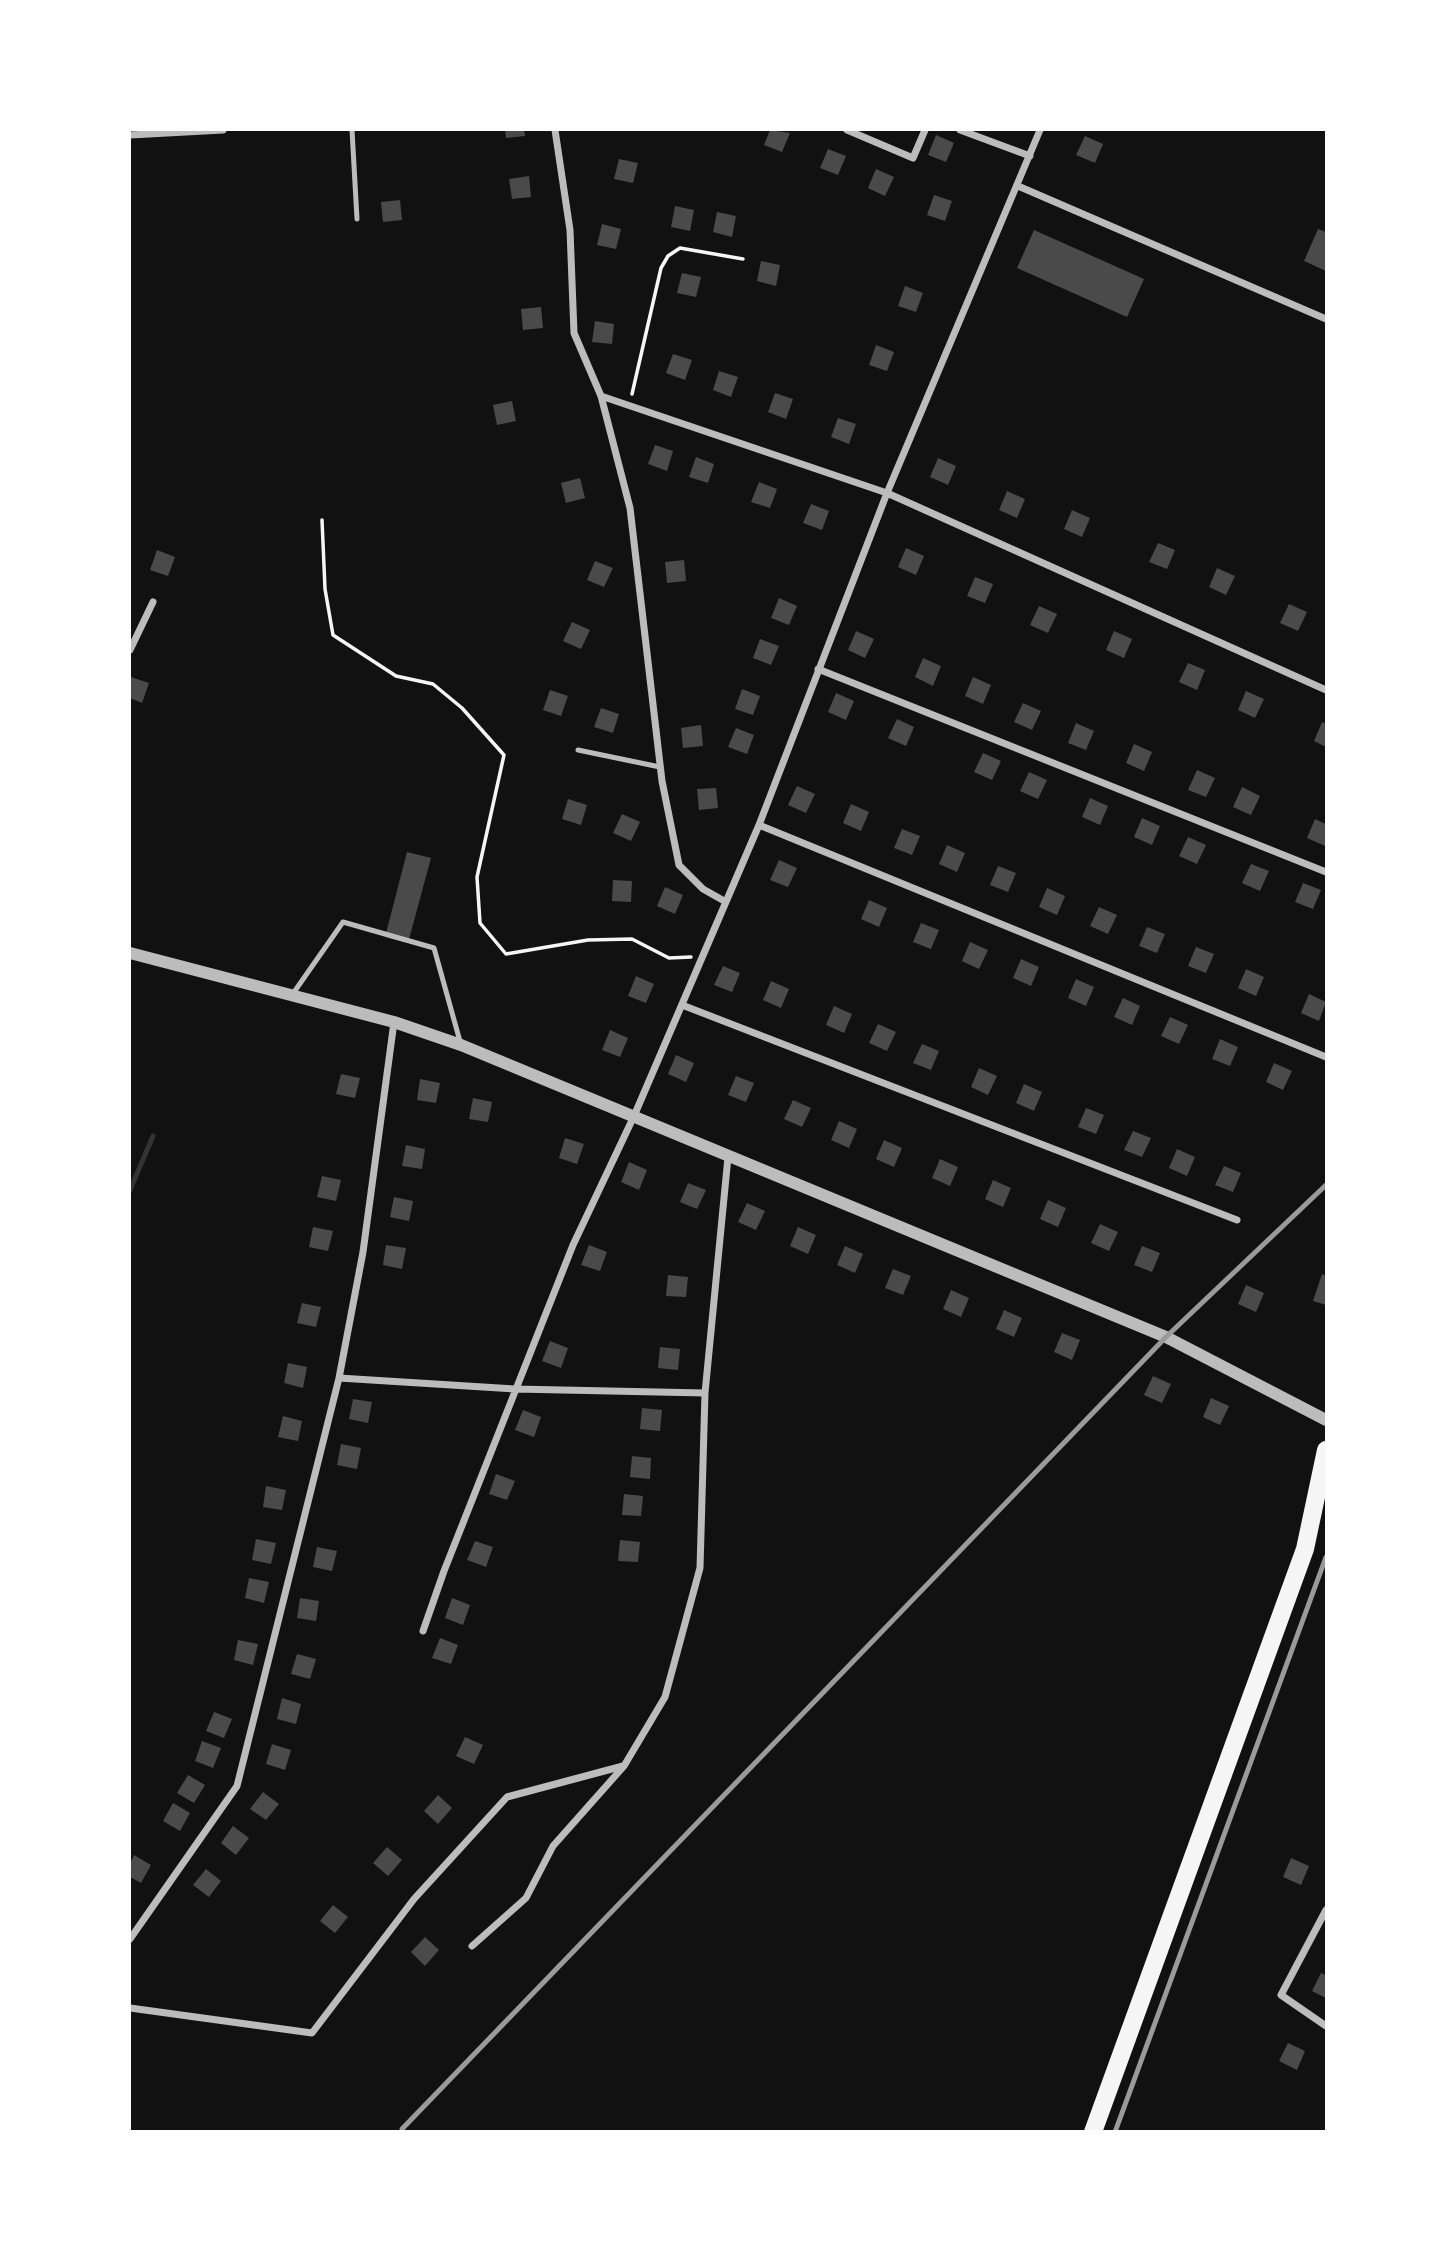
<!DOCTYPE html>
<html>
<head>
<meta charset="utf-8">
<style>
	body { margin:0 }
	#map { position:relative; width:1456px; height:2261px; overflow:hidden; background:#111; font-family:Barlow,sans-serif }
	canvas { display:block }
	.frame { position:absolute; inset:0; border:131px solid #fff; pointer-events:none }
</style>
</head>
<body>
<div id="map">
<canvas width="1456" height="2261"></canvas>
<div class="frame"></div>
</div>
<script>
const context = document.querySelector('canvas').getContext('2d');
context.lineJoin = 'round';
function stroke(path, color, width, dash) { context.strokeStyle = color; context.lineWidth = width; context.lineCap = dash ? 'butt' : 'round'; context.setLineDash(dash || []); context.stroke(path); }
function paint(path, color) { context.fillStyle = color; context.fill(path, 'evenodd'); }
stroke(new Path2D(`
	M130 1190 153 1136`), '#333', 5);
paint(new Path2D(`
	M505 130H524L525 136 506 138Z
	M770 130 790 133 782 152 764 145Z
	M936 135 954 143 946 162 928 155Z
	M1085 136 1103 144 1095 163 1076 155Z
	M828 149 846 156 838 175 820 168Z
	M619 159 638 163 633 183 614 179Z
	M876 169 894 177 885 196 868 188Z
	M529 176 531 197 512 199 509 179Z
	M934 195 952 201 945 221 927 215Z
	M400 200 402 220 383 222 381 202Z
	M675 206 694 210 690 231 671 227Z
	M717 212 736 216 732 237 713 232Z
	M602 224 621 229 616 249 597 245Z
	M1318 229 1326 232V271L1304 261Z
	M1034 230 1144 279 1127 317 1017 268Z
	M761 261 780 265 776 286 757 281Z
	M682 273 701 277 696 297 677 293Z
	M905 286 923 293 916 312 898 306Z
	M541 307 543 328 523 330 521 309Z
	M595 321 614 324 612 344 592 342Z
	M876 345 894 352 887 371 869 365Z
	M673 354 692 360 685 380 666 373Z
	M719 371 738 377 731 397 713 390Z
	M775 393 793 399 786 419 768 412Z
	M512 401 516 421 497 425 493 405Z
	M838 418 856 424 849 444 831 437Z
	M655 445 673 451 667 471 648 464Z
	M696 457 714 464 708 483 689 477Z
	M938 458 956 466 948 485 930 477Z
	M580 478 585 498 566 503 561 483Z
	M759 482 777 489 770 508 751 502Z
	M1007 491 1025 499 1017 518 999 510Z
	M811 504 829 511 822 530 803 523Z
	M1072 510 1090 518 1082 537 1064 529Z
	M1158 543 1175 550 1167 569 1149 562Z
	M906 548 924 556 916 575 898 567Z
	M157 550 175 557 168 576 150 570Z
	M684 560 686 581 667 583 665 562Z
	M595 561 613 568 604 587 587 580Z
	M1217 568 1235 576 1226 595 1209 587Z
	M975 577 993 584 985 603 967 596Z
	M779 598 797 606 789 625 771 618Z
	M1289 604 1307 612 1298 631 1280 623Z
	M1039 606 1057 614 1048 633 1030 625Z
	M572 622 590 630 581 649 563 641Z
	M856 631 874 639 865 658 848 650Z
	M1114 631 1132 639 1124 658 1106 650Z
	M760 639 779 646 771 665 753 658Z
	M923 658 941 666 933 686 915 677Z
	M1188 663 1205 670 1197 690 1179 682Z
	M131 677 149 683 142 703 130 698Z
	M973 677 991 685 983 704 965 696Z
	M742 689 760 696 753 715 735 709Z
	M550 690 568 696 561 716 543 710Z
	M1246 691 1264 699 1255 718 1238 710Z
	M836 693 854 701 846 720 828 712Z
	M1023 703 1041 711 1032 730 1014 722Z
	M601 708 619 714 613 733 594 727Z
	M897 719 914 727 906 746 888 738Z
	M1322 722 1326 724V747L1314 741Z
	M1076 723 1094 731 1086 750 1068 743Z
	M701 725 703 746 683 748 681 728Z
	M736 728 754 735 747 754 728 747Z
	M1134 744 1152 752 1144 771 1126 763Z
	M983 753 1001 761 992 780 974 772Z
	M1197 770 1215 778 1206 797 1188 790Z
	M1029 772 1047 780 1038 799 1020 791Z
	M797 786 815 794 806 813 788 805Z
	M1242 787 1260 796 1251 815 1233 807Z
	M716 788 718 808 699 810 697 789Z
	M1090 798 1108 806 1100 825 1082 817Z
	M568 799 587 805 581 825 562 819Z
	M851 804 869 812 861 831 843 823Z
	M622 814 640 822 631 841 613 833Z
	M1142 818 1160 826 1152 845 1134 837Z
	M1315 819 1326 824 1325 846 1307 838Z
	M902 829 920 836 912 855 894 848Z
	M1188 837 1206 845 1197 864 1179 856Z
	M947 845 965 853 957 872 939 864Z
	M407 852 431 858 408 943 385 937Z
	M779 860 797 868 788 887 770 880Z
	M1251 864 1269 871 1260 891 1242 883Z
	M998 866 1016 873 1008 892 990 885Z
	M613 880 632 881 631 902 612 901Z
	M1303 883 1321 890 1313 909 1295 902Z
	M665 887 683 895 675 914 657 906Z
	M1047 888 1065 896 1057 915 1039 907Z
	M869 900 887 908 879 927 861 919Z
	M1099 907 1117 915 1108 934 1090 926Z
	M921 923 939 930 931 949 913 942Z
	M1147 927 1165 934 1157 953 1139 946Z
	M970 942 988 950 979 969 962 961Z
	M1196 947 1214 954 1206 973 1188 966Z
	M1021 959 1039 967 1031 986 1013 978Z
	M723 966 740 973 732 992 714 985Z
	M1246 969 1264 977 1256 996 1238 988Z
	M636 976 654 984 646 1003 628 996Z
	M1076 979 1094 987 1086 1006 1068 998Z
	M771 981 789 989 781 1008 763 1000Z
	M1309 994 1326 1002 1319 1021 1301 1013Z
	M1123 998 1140 1006 1132 1025 1114 1017Z
	M834 1006 852 1014 844 1033 826 1025Z
	M1170 1017 1188 1025 1179 1044 1161 1036Z
	M878 1024 896 1032 887 1051 869 1043Z
	M610 1030 628 1038 620 1057 602 1050Z
	M1220 1039 1238 1047 1230 1066 1212 1059Z
	M922 1044 939 1051 931 1070 913 1063Z
	M676 1055 694 1063 686 1082 668 1074Z
	M1274 1063 1292 1071 1283 1090 1266 1082Z
	M979 1068 997 1076 988 1095 971 1087Z
	M341 1074 360 1078 355 1098 336 1094Z
	M736 1076 754 1083 746 1102 728 1095Z
	M420 1079 440 1083 436 1103 417 1100Z
	M1024 1084 1042 1092 1034 1111 1016 1103Z
	M473 1098 492 1102 488 1122 469 1119Z
	M793 1100 811 1108 802 1127 784 1119Z
	M1086 1108 1104 1115 1096 1134 1078 1127Z
	M839 1121 857 1129 849 1148 831 1140Z
	M1133 1131 1151 1138 1142 1157 1124 1150Z
	M565 1138 584 1144 577 1164 559 1158Z
	M884 1140 902 1148 894 1167 876 1159Z
	M406 1145 425 1149 422 1169 402 1166Z
	M1177 1149 1195 1157 1187 1176 1169 1168Z
	M940 1159 958 1167 950 1186 932 1178Z
	M629 1162 647 1170 639 1190 621 1182Z
	M1224 1166 1241 1173 1233 1192 1215 1185Z
	M322 1176 341 1180 336 1201 317 1197Z
	M993 1180 1011 1188 1003 1207 985 1199Z
	M688 1183 706 1190 697 1209 680 1202Z
	M394 1197 413 1201 409 1221 390 1217Z
	M1048 1200 1066 1208 1058 1227 1040 1219Z
	M747 1203 765 1211 756 1230 738 1222Z
	M1100 1224 1118 1232 1109 1251 1091 1243Z
	M313 1227 333 1231 328 1251 309 1247Z
	M798 1227 816 1235 808 1254 790 1246Z
	M386 1245 406 1248 402 1269 383 1265Z
	M589 1245 607 1252 600 1271 581 1265Z
	M845 1246 863 1254 855 1273 837 1265Z
	M1142 1246 1160 1253 1152 1272 1134 1265Z
	M893 1269 911 1276 903 1295 885 1288Z
	M1322 1274 1326 1276V1305L1313 1301Z
	M668 1275 688 1277 686 1297 666 1296Z
	M1246 1285 1264 1293 1256 1312 1238 1304Z
	M951 1290 969 1298 961 1317 943 1309Z
	M302 1303 321 1307 316 1327 297 1323Z
	M1004 1310 1022 1318 1014 1337 996 1329Z
	M1062 1333 1080 1340 1072 1360 1054 1352Z
	M550 1341 568 1348 561 1368 542 1361Z
	M660 1347 680 1349 678 1370 658 1368Z
	M288 1363 307 1367 303 1388 284 1383Z
	M1153 1376 1171 1384 1162 1403 1144 1395Z
	M1211 1398 1229 1406 1220 1425 1203 1417Z
	M353 1399 372 1402 368 1423 349 1419Z
	M642 1408 662 1410 660 1431 640 1429Z
	M523 1410 541 1417 534 1437 515 1430Z
	M283 1416 302 1421 298 1441 278 1437Z
	M341 1444 361 1448 357 1469 337 1465Z
	M632 1456 651 1458 650 1479 630 1477Z
	M496 1474 515 1481 507 1500 489 1494Z
	M266 1486 286 1490 282 1510 263 1507Z
	M624 1494 643 1496 641 1516 622 1515Z
	M256 1539 276 1543 271 1564 252 1560Z
	M620 1540 640 1542 638 1562 618 1561Z
	M475 1541 493 1547 486 1567 467 1560Z
	M317 1547 337 1551 332 1571 313 1567Z
	M249 1578 269 1582 264 1603 245 1598Z
	M300 1598 319 1601 316 1621 297 1618Z
	M452 1598 470 1605 463 1625 445 1618Z
	M440 1638 458 1645 451 1664 432 1658Z
	M238 1640 258 1644 253 1665 234 1660Z
	M297 1654 316 1659 310 1679 291 1674Z
	M282 1698 301 1704 296 1724 277 1719Z
	M214 1712 232 1719 224 1738 206 1731Z
	M465 1737 483 1745 474 1764 456 1756Z
	M202 1741 221 1748 213 1768 195 1761Z
	M272 1744 291 1750 285 1770 266 1764Z
	M188 1775 205 1785 194 1803 177 1793Z
	M263 1792 279 1804 266 1820 250 1809Z
	M438 1795 452 1808 438 1824 424 1811Z
	M173 1803 190 1813 180 1831 163 1821Z
	M233 1826 249 1838 236 1855 221 1843Z
	M387 1847 402 1860 388 1876 373 1863Z
	M134 1855 151 1865 141 1883 130 1877V1864Z
	M1291 1858 1309 1866 1301 1885 1283 1877Z
	M206 1869 221 1881 209 1897 193 1885Z
	M333 1905 348 1917 335 1933 320 1921Z
	M425 1937 439 1950 425 1966 411 1952Z
	M1321 1973 1326 1975V1998L1312 1991Z
	M1288 2043 1305 2051 1297 2070 1279 2061Z`), '#4a4a4a');
stroke(new Path2D(`
	M632 394 661 268 668 256 680 248 743 259
	M322 520 325 589 333 635 396 676 433 684 462 708 504 755 477 877 480 923 506 954 588 940 632 939 669 958 691 957`), '#f5f5f5', 3.5);
stroke(new Path2D(`
	M352 130 357 219
	M578 750 660 767
	M292 995 343 922 434 948 461 1045`), '#bcbcbc', 5);
stroke(new Path2D(`
	M555 130 570 230 574 333 601 396 630 508 662 781 679 865 703 889 726 902
	M847 130 913 158 925 130
	M960 130 1030 156
	M130 135 223 130
	M1018 186 1326 319
	M601 396 887 493 1326 690
	M130 650 153 602
	M818 669 1326 872
	M759 825 1326 1057
	M682 1005 1237 1220
	M339 1378 515 1389 705 1393
	M423 1631 444 1571 573 1245 634 1116 759 825 887 493 1040 130
	M1326 1910 1281 1995 1326 2026
	M130 1939 237 1786 339 1378 363 1252 394 1022
	M472 1946 526 1898 553 1846 624 1766 665 1697 700 1568 705 1393 728 1157
	M130 2008 312 2033 414 1899 507 1797 623 1766`), '#bcbcbc', 7);
stroke(new Path2D(`
	M130 953 394 1022 461 1045 1166 1337 1326 1420`), '#bcbcbc', 12);
stroke(new Path2D(`
	M1093 2132 1305 1549 1326 1450`), '#f5f5f5', 18);
stroke(new Path2D(`
	M402 2129 1166 1337 1326 1185
	M1115 2132 1326 1557`), '#9a9a9a', 5);
</script>
</body>
</html>
